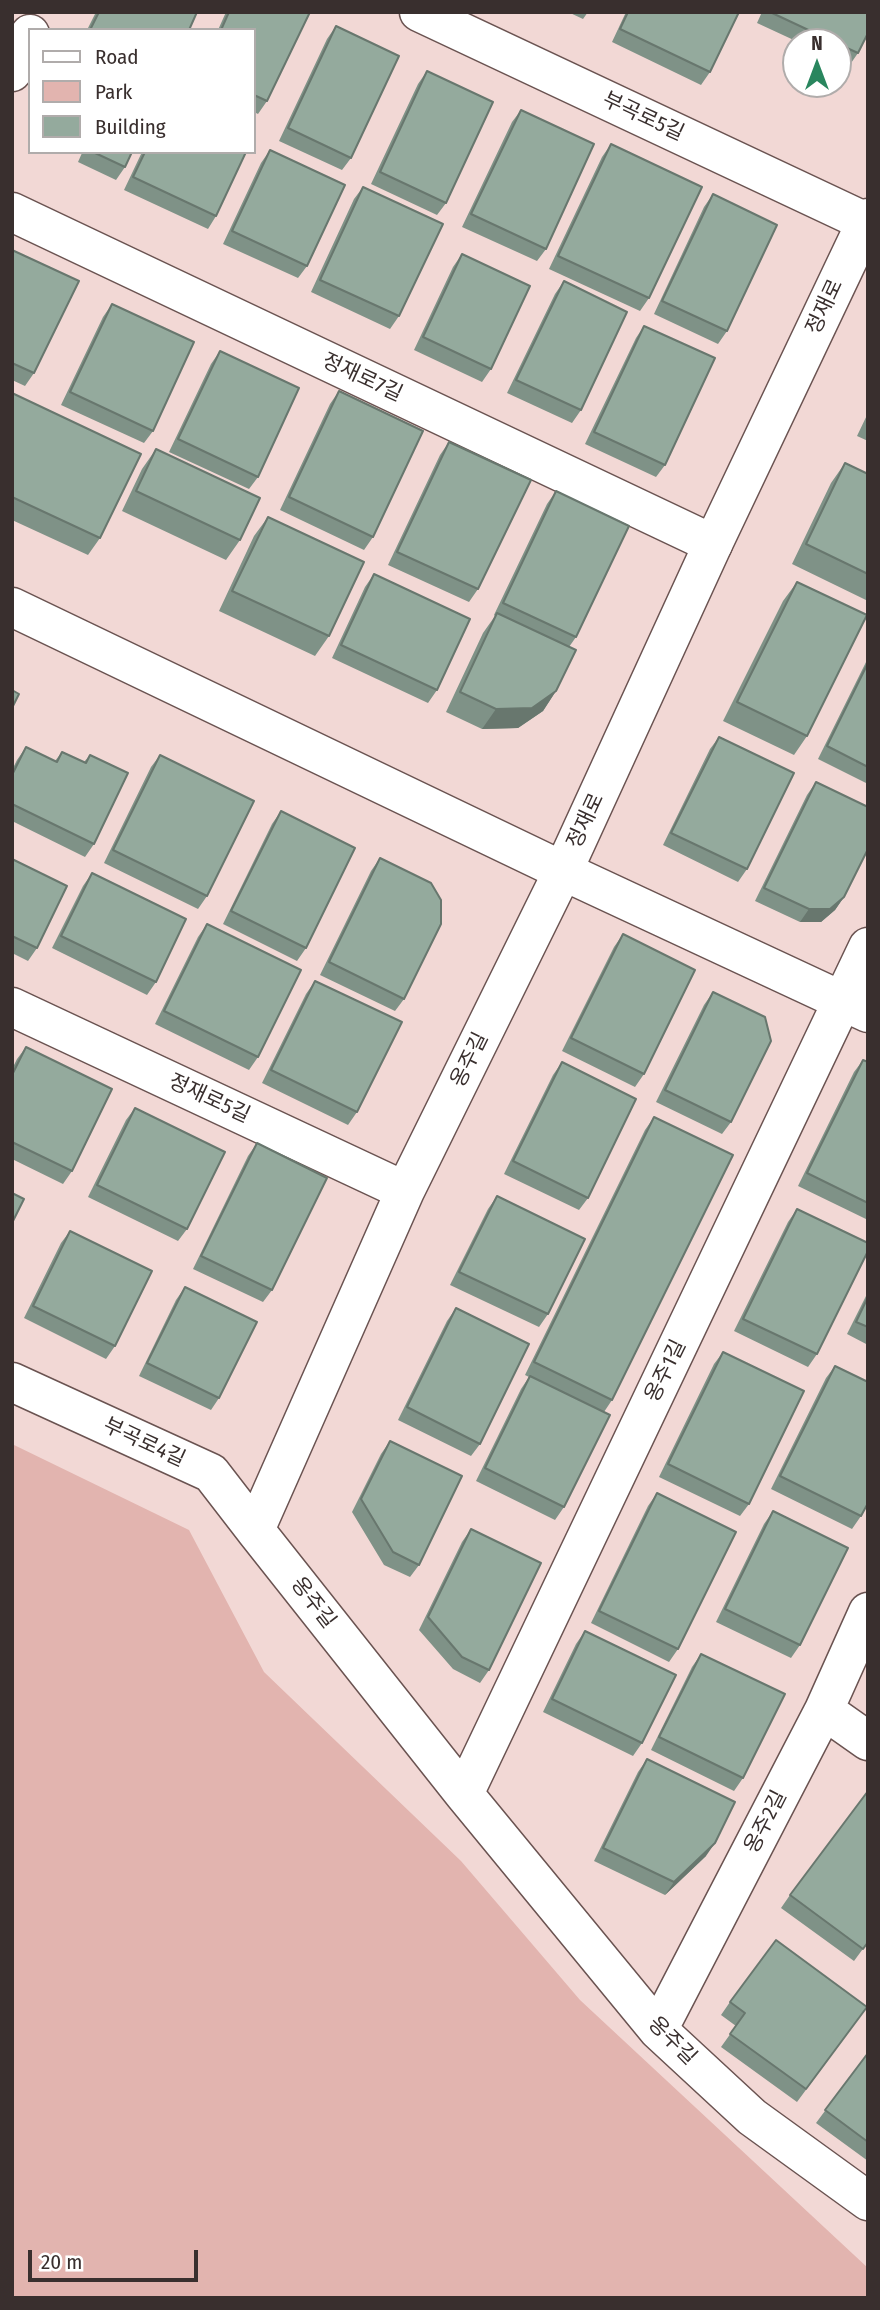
<!DOCTYPE html>
<html>
<head>
<meta charset="utf-8">
<style>
	body { margin:0 }
	#map { position:relative; width:880px; height:2310px; overflow:hidden; background:#f2d8d5; font-family:"Fira Sans Condensed",sans-serif }
	canvas { display:block }
	.frame { position:absolute; inset:0; border:14px solid #392f2e; pointer-events:none }
	.legend { position:absolute; left:28px; top:28px; width:228px; height:126px; box-sizing:border-box; background:#fff; border:2px solid #b0acab; margin:0; padding:9px 12px; list-style:none; font-size:21px; color:#392f2e }
	.legend li { display:flex; align-items:center; gap:14px; height:35px }
	.legend b { width:35px; border:2px solid #b0acab }
	.north { position:absolute; left:782px; top:28px; width:70px; height:70px; box-sizing:border-box; background:#fff; border:2px solid #b0acab; border-radius:50%; rotate:0deg; font-size:19px; font-weight:700; line-height:28px; text-align:center; color:#392f2e }
	.north::after { content:''; display:block; margin:auto; width:24px; height:32px; background:#29865e; clip-path:polygon(50% 0,100% 100%,50% 72%,0 100%) }
	.scale { position:absolute; left:28px; top:2250px; width:170px; height:32px; box-sizing:border-box; border:4px solid #392f2e; border-top:0; padding-left:9px; font-size:21px; line-height:24px; white-space:nowrap; color:#392f2e; -webkit-text-stroke:5px #fff; paint-order:stroke }
</style>
</head>
<body>
<div id="map">
<canvas width="880" height="2310"></canvas>
<div class="frame"></div>
<ul class="legend">
<li><b style="height:9px;background:#fff"></b>Road</li>
<li><b style="height:19px;background:#e2b4af"></b>Park</li>
<li><b style="height:19px;background:#94aa9d"></b>Building</li>
</ul>
<div class="north">N</div>
<div class="scale">20 m</div>
</div>
<script>
const context = document.querySelector('canvas').getContext('2d');
context.lineJoin = 'round';
function paint(path, color) { context.fillStyle = color; context.fill(path, 'evenodd'); }
function stroke(path, color, width, dash) { context.strokeStyle = color; context.lineWidth = width; context.lineCap = dash ? 'butt' : 'round'; context.setLineDash(dash || []); context.stroke(path); }
function write(font, color, halo, rows, align = 'center') {
  context.font = font + ' "Fira Sans Condensed","Noto Sans KR",sans-serif'; context.lineWidth = 5; context.setLineDash([]); context.textBaseline = 'middle'; context.strokeStyle = halo; context.fillStyle = color; for (const [text, x, y, turn = 0] of rows) {
    context.save(); context.translate(x, y); context.rotate((+turn || 0) * Math.PI / 180); context.textAlign = isNaN(turn) ? turn : align; if (halo) context.strokeText(text, 0, 0); context.fillText(text, 0, 0); context.restore();
  }
}
paint(new Path2D(`
	M12 1444 189 1530 264 1672 461 1861 580 2000 868 2268V2298H12Z`), '#e2b4af');
const street = new Path2D(`
	M419 12 868 223
	M12 72 30 34
	M12 212 713 544
	M12 1007 405 1191
	M868 1013 563 871 405 1191 255 1530 464 1794 658 2030 752 2117 868 2201
	M12 1382 211 1473 255 1530
	M824 1710 868 1741
	M464 1794 868 947
	M658 2030 824 1710 868 1612`);
const secondary = new Path2D(`
	M12 607 563 871 713 544 868 218`);
stroke(street, '#6a5351', 41);
stroke(secondary, '#6a5351', 41);
stroke(street, '#fff', 38);
stroke(secondary, '#fff', 38);
paint(new Path2D(`
	M96 12H197L189 30H87Z
	M226 12H310L267 101 258 114 254 112V30H218Z
	M568 12H588L583 19Z
	M626 12H739L710 72 701 85 612 42Z
	M762 12H868L858 53 849 66 838 61V42H798L757 23Z
	M336 26 351 158 342 170 279 141 327 39Z
	M427 71 446 203 437 215 371 184 418 84Z
	M521 110 546 249 537 261 462 227 512 122Z
	M611 144 649 298 640 311 549 269 602 157Z
	M270 150 307 266 298 278 223 244 261 163Z
	M79 152H132L125 167 116 180 78 162 82 153Z
	M142 152H246L216 216 208 229 124 190Z
	M363 187 399 316 390 329 311 292 354 199Z
	M713 194 727 331 718 344 654 314 704 207Z
	M12 250 34 373 25 386 12 380Z
	M462 254 491 369 482 382 414 350 453 267Z
	M564 281 581 410 572 423 507 393 555 294Z
	M112 304 153 431 144 443 61 405 103 317Z
	M644 326 665 465 656 477 585 444 636 338Z
	M220 351 258 477 249 489 169 452 211 364Z
	M339 391 373 537 364 550 280 510 330 404Z
	M12 393 100 538 88 555 12 520Z
	M868 413V441L857 436Z
	M449 442 478 589 469 602 388 565 440 455Z
	M156 449 240 540 226 560 122 511 142 469Z
	M845 463 868 474V601L792 564 831 483Z
	M556 491 576 637 569 647 556 691 543 711 518 728 482 729 446 712 483 633 495 616 494 615 547 504Z
	M268 517 329 636 315 656 219 611 254 536Z
	M374 574 437 690 428 703 332 658 365 587Z
	M797 582 807 736 794 755 723 721 783 601Z
	M868 658V784L818 759Z
	M719 737 747 869 738 882 663 845 710 749Z
	M26 747 55 761 62 752 84 762 90 755 94 844 85 857 12 821V770L17 760Z
	M160 755 207 896 198 909 104 863 151 767Z
	M816 782 844 897 835 910 821 922H800L755 901 807 795Z
	M281 811 306 948 297 961 223 924 272 824Z
	M380 858 404 999 395 1011 320 975 371 871Z
	M12 859 37 948 28 961 12 953Z
	M92 873 156 982 147 995 52 948 83 886Z
	M207 924 258 1057 249 1070 155 1024 198 937Z
	M623 934 644 1074 635 1087 562 1051 614 947Z
	M315 981 357 1112 348 1125 262 1083 306 994Z
	M713 992 731 1122 722 1134 656 1102 704 1005Z
	M26 1047 72 1171 63 1184 12 1159V1069L17 1059Z
	M863 1060 868 1062V1220L798 1186 854 1072Z
	M562 1062 588 1198 579 1210 504 1174 553 1075Z
	M135 1108 187 1229 178 1241 88 1197 126 1120Z
	M654 1117 612 1400 604 1412 564 1507 555 1520 476 1481 521 1389 529 1377 525 1375 645 1130Z
	M257 1143 272 1290 263 1302 193 1269 248 1156Z
	M497 1196 548 1314 539 1327 450 1285 488 1209Z
	M797 1209 817 1354 808 1367 734 1331 788 1222Z
	M70 1231 115 1346 106 1359 24 1318 61 1243Z
	M185 1287 219 1398 211 1410 139 1376 176 1300Z
	M868 1292V1345L847 1334Z
	M456 1308 480 1444 471 1456 398 1420 447 1321Z
	M723 1352 749 1504 740 1516 659 1477 714 1364Z
	M835 1366 861 1516 852 1529 771 1489 826 1378Z
	M390 1441 419 1565 410 1577 384 1565 352 1512 381 1454Z
	M657 1493 678 1649 669 1662 591 1623 648 1506Z
	M773 1511 800 1645 791 1658 716 1622 764 1524Z
	M471 1529 489 1670 480 1683 453 1669 419 1630 462 1542Z
	M585 1631 642 1743 633 1756 543 1712 576 1644Z
	M701 1654 743 1778 734 1791 651 1750 692 1667Z
	M647 1759 706 1856 665 1895 594 1861 638 1772Z
	M790 1895 868 1942 854 1961 781 1908Z
	M730 2002 867 2007 797 2102 721 2047 736 2026 721 2015Z
	M868 2053V2161L816 2123Z`), '#7f9287');
paint(new Path2D(`
	M556 691 543 711 518 728 482 729 496 709Z
	M844 897 835 910 821 922H800L809 909Z
	M715 1843 706 1856 665 1895 674 1882Z`), '#68776e');
const building = new Path2D(`
	M99 12H197L189 30H90Z
	M229 12H310L267 101 254 95V30H221Z
	M628 12H739L710 72 620 29Z
	M770 12H868V33L858 53 838 44V42H834Z
	M336 26 399 56 351 158 288 128Z
	M427 71 493 102 446 203 380 172Z
	M521 110 594 144 546 249 471 214Z
	M611 144 702 187 649 298 558 256Z
	M270 150 345 185 307 266 232 231Z
	M93 152H132L125 167Z
	M145 152H246L216 216 133 177Z
	M363 187 443 224 399 316 320 280Z
	M713 194 777 225 727 331 662 301Z
	M12 250 79 281 34 373 12 363Z
	M462 254 530 286 491 369 423 337Z
	M564 281 627 312 581 410 516 380Z
	M112 304 194 342 153 431 70 392Z
	M644 326 715 358 665 465 594 432Z
	M220 351 299 388 258 477 178 439Z
	M339 391 423 431 373 537 289 497Z
	M12 393 141 454 100 538 12 497Z
	M449 442 531 480 478 589 397 552Z
	M156 449 260 498 240 540 136 491Z
	M845 463 868 474V574L806 544Z
	M556 491 629 526 576 637 503 603Z
	M268 517 364 562 329 636 232 591Z
	M374 574 470 619 437 690 341 645Z
	M797 582 867 615 807 736 737 702Z
	M497 613 576 650 556 691 532 708 496 709 460 692Z
	M868 663V767L827 746Z
	M12 690 19 694 12 708Z
	M719 737 794 773 747 869 671 833Z
	M26 747 57 762 62 752 86 763 90 755 128 773 94 844 12 804V775Z
	M160 755 254 801 207 896 113 850Z
	M816 782 868 807V849L844 897 830 909H809L764 888Z
	M281 811 355 848 306 948 231 911Z
	M380 858 431 883 441 900V924L404 999 329 962Z
	M12 859 67 886 37 948 12 936Z
	M92 873 186 919 156 982 61 936Z
	M207 924 301 970 258 1057 164 1011Z
	M623 934 695 970 644 1074 571 1038Z
	M315 981 402 1022 357 1112 271 1070Z
	M713 992 765 1017 771 1041 731 1122 665 1090Z
	M26 1047 112 1089 72 1171 12 1142V1075Z
	M863 1060 868 1062V1203L807 1173Z
	M562 1062 636 1099 588 1198 513 1161Z
	M135 1108 225 1152 187 1229 97 1185Z
	M654 1117 733 1155 612 1400 534 1362Z
	M257 1143 327 1178 272 1290 201 1256Z
	M12 1193 24 1199 12 1223Z
	M497 1196 585 1239 548 1314 459 1272Z
	M797 1209 868 1243V1251L817 1354 743 1319Z
	M70 1231 152 1271 115 1346 33 1306Z
	M185 1287 257 1322 219 1398 147 1363Z
	M868 1297V1327L856 1322Z
	M456 1308 529 1344 480 1444 407 1407Z
	M723 1352 804 1391 749 1504 668 1464Z
	M835 1366 868 1382V1503L861 1516 780 1476Z
	M530 1376 610 1415 564 1507 485 1468Z
	M390 1441 462 1476 419 1565 393 1552 361 1499Z
	M657 1493 736 1532 678 1649 599 1611Z
	M773 1511 848 1548 800 1645 725 1609Z
	M471 1529 541 1563 489 1670 462 1657 428 1617Z
	M585 1631 676 1675 642 1743 552 1699Z
	M701 1654 785 1694 743 1778 659 1737Z
	M647 1759 735 1802 715 1843 674 1882 603 1848Z
	M868 1791V1942L863 1949 790 1895Z
	M776 1940 867 2007 806 2089 730 2034 745 2013 730 2002Z
	M868 2053V2142L825 2110Z`);
paint(building, '#94aa9d');
stroke(building, '#68776e', 2);
write('21px', '#392f2e', '#fff', [
	["부곡로5길",643,117,25],
	["정재로",825,307,-65],
	["정재로7길",362,378,25],
	["정재로",586,821,-65],
	["옹주길",470,1060,-64],
	["정재로5길",209,1099,25],
	["옹주1길",666,1371,-64],
	["부곡로4길",144,1443,25],
	["옹주길",313,1603,52],
	["옹주2길",766,1822,-63],
	["옹주길",672,2041,45]
]);
</script>
</body>
</html>
